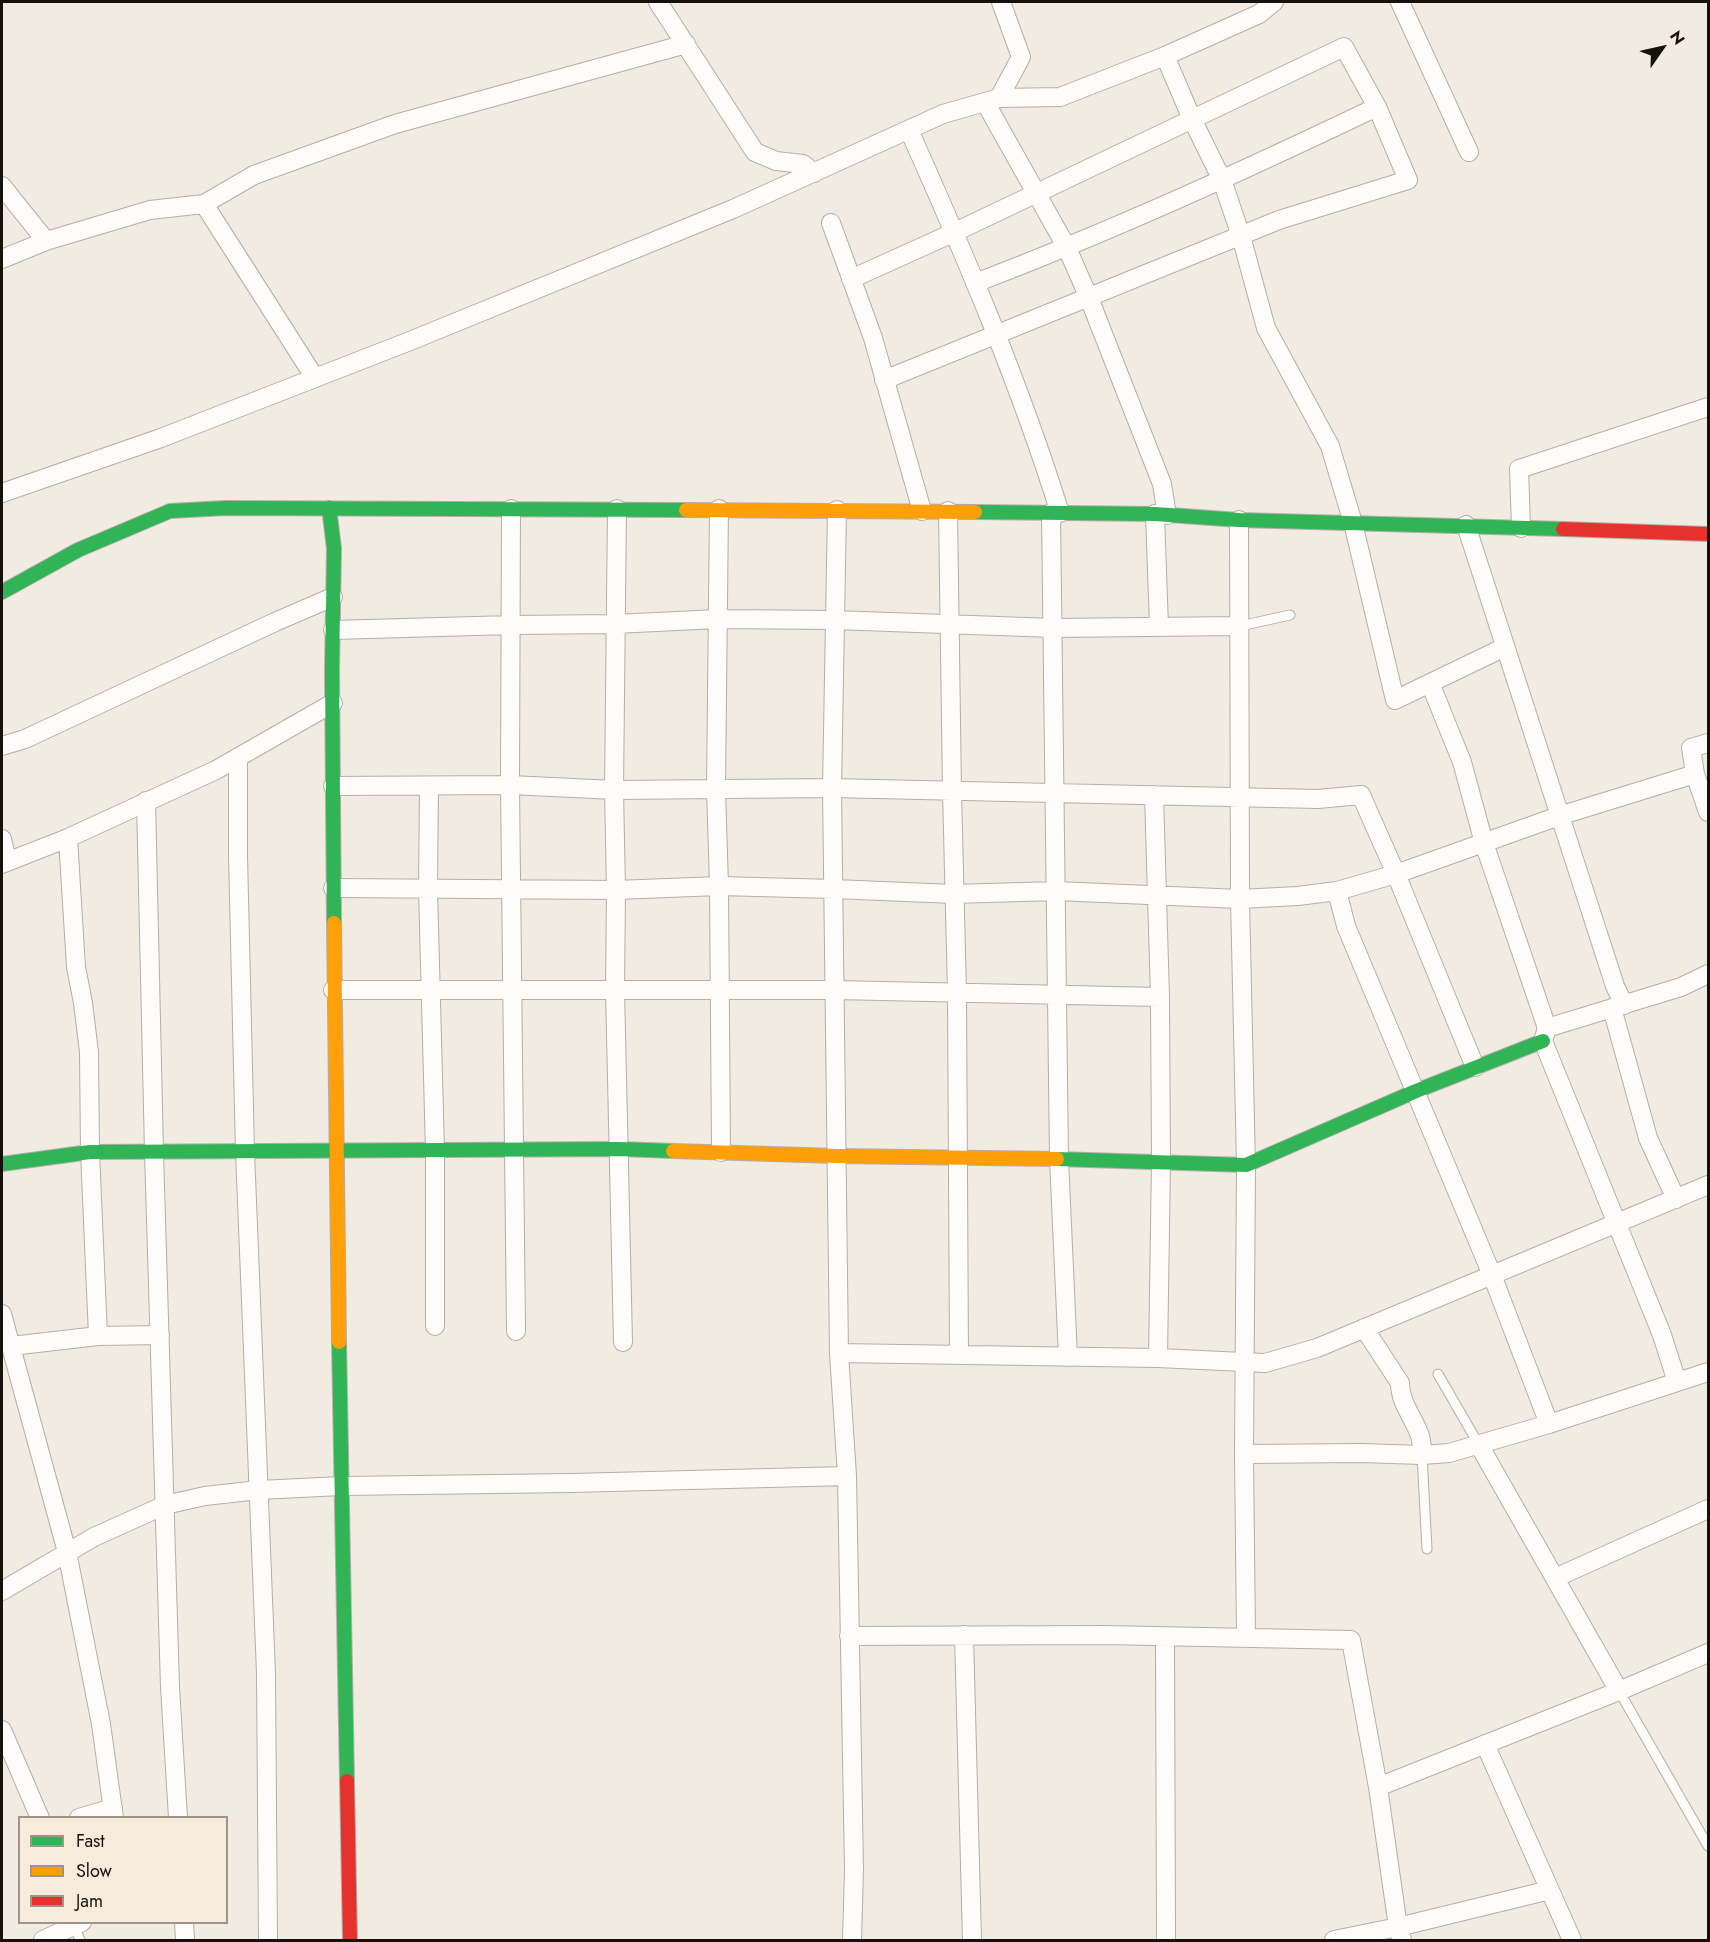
<!DOCTYPE html>
<html>
<head>
<meta charset="utf-8">
<style>
	body { margin:0 }
	#map { position:relative; width:1710px; height:1942px; overflow:hidden; background:#f1ebe2; font-family:Jost,sans-serif }
	canvas { display:block }
	.frame { position:absolute; inset:0; border:3px solid #15120c; pointer-events:none }
	.legend { position:absolute; left:18px; top:1816px; width:210px; height:108px; box-sizing:border-box; background:#f7ecdc; border:2px solid #9d9589; margin:0; padding:8px 10px; list-style:none; font-size:18px; color:#15120c }
	.legend li { display:flex; align-items:center; gap:12px; height:30px }
	.legend b { width:30px; border:2px solid #9d9589 }
	.north { position:absolute; left:1632px; top:18px; width:60px; height:60px; -webkit-text-stroke:4px #f7ecdc; paint-order:stroke; rotate:56deg; font-size:16px; font-weight:700; line-height:24px; text-align:center; color:#15120c }
	.north::after { content:''; display:block; margin:auto; width:21px; height:27px; background:#15120c; clip-path:polygon(50% 0,100% 100%,50% 72%,0 100%) }
</style>
</head>
<body>
<div id="map">
<canvas width="1710" height="1942"></canvas>
<div class="frame"></div>
<ul class="legend">
<li><b style="height:8px;background:#30b455"></b>Fast</li>
<li><b style="height:8px;background:#ff9f0a"></b>Slow</li>
<li><b style="height:8px;background:#e5322d"></b>Jam</li>
</ul>
<div class="north">N</div>
</div>
<script>
const context = document.querySelector('canvas').getContext('2d');
context.lineJoin = 'round';
function stroke(path, color, width, dash) { context.strokeStyle = color; context.lineWidth = width; context.lineCap = dash ? 'butt' : 'round'; context.setLineDash(dash || []); context.stroke(path); }
const lane = new Path2D(`
	M1240 626 1290 615
	M1438 1374 1479 1445
	M1422 1455 1427 1549
	M1619 1691 1708 1846
	M74 1926 80 1940`);
const street = new Path2D(`
	M658 2 755 152 776 161 803 164 814 173
	M1400 2 1469 152
	M1165 56 1192 119 1222 180 1241 236 1266 328 1330 446 1353 523 1395 700 1505 647
	M999 98 1021 57 1001 2
	M985 102 1067 248 1089 298 1162 484 1167 515
	M909 130C965 255 1019 382 1060 513
	M2 186 46 241
	M204 204 315 378
	M831 223 873 338 922 511
	M2 259 46 241 150 210 204 204 254 175 395 124 686 44
	M851 279 955 232 1344 47 1377 107 1408 180 1279 220 884 380
	M975 283C1112 231 1245 170 1377 107
	M2 493 161 438 410 341 733 209 943 114 999 98 1060 97 1165 56 1259 14 1274 2
	M511 509 510 785 516 1331
	M617 509 614 790 616 890 615 990 623 1342
	M719 509 716 789 719 886 721 1152
	M837 510 832 788 839 1353 847 1476 854 1870 852 1940
	M948 511 952 791 957 992 959 1355
	M1051 513 1059 1159 1068 1357
	M1155 514 1159 627
	M1239 520 1240 899 1246 1165 1244 1454 1246 1637
	M1466 525 1615 986 1624 1005
	M1521 528 1519 469 1708 407
	M333 630 511 625 615 624 718 619 835 620 1053 628 1240 626
	M1430 683 1462 762 1484 843 1547 1028
	M1708 743 1691 748 1695 774 1708 812
	M2 746 25 739 275 622 333 597
	M238 757V855L245 1152 266 1673 268 1940
	M333 786 510 785 614 790 832 788 1318 799 1361 795 1396 874 1475 1067
	M429 786 428 889 435 1151V1326
	M1154 795 1160 997 1161 1162 1158 1358
	M146 801 154 1152 170 1687 178 1818
	M68 838 76 967 83 1003 89 1052 90 1152 98 1336
	M2 839 7 861
	M2 864 68 838 216 770 333 703
	M333 888 616 890 719 886 834 889 954 894 1056 891 1240 899 1298 896 1337 891 1396 874 1559 816 1695 774
	M1337 891 1346 926 1492 1275 1549 1424
	M333 990H835L1160 997
	M1612 1008 1648 1138 1676 1199
	M2 1314 67 1552 101 1724 114 1818
	M1364 1328 1400 1383C1400 1404 1414 1417 1420 1436 1422 1442 1422 1449 1422 1455
	M11 1346 98 1336 160 1335
	M839 1353 1158 1358 1265 1363 1317 1348 1708 1185
	M1677 1382 1662 1335 1543 1041 1547 1028 1681 987 1708 974
	M1479 1445 1619 1691
	M1244 1454 1361 1453 1422 1455 1449 1453 1549 1424 1708 1372
	M1555 1578 1708 1509
	M2 1591 94 1537 165 1505 205 1496 259 1490 341 1486 571 1483 847 1476
	M964 1635 972 1940
	M849 1636 1105 1635 1351 1640 1378 1787 1398 1927 1402 1940
	M1165 1636 1166 1940
	M2 1730 40 1818
	M1485 1744 1572 1940
	M1378 1787 1619 1691 1708 1653
	M79 1818 113 1808
	M184 1922 185 1940
	M43 1940 82 1922
	M1334 1940 1398 1927 1550 1890`);
const fast = new Path2D(`
	M329 508 334 548 332 670 334 923
	M975 512 1155 514 1239 520 1563 529
	M2 592 78 550 170 511 226 508 686 510
	M1057 1159 1246 1165 1416 1091 1543 1041
	M2 1164 90 1152 620 1149 673 1151
	M339 1342 347 1781`);
const slow = new Path2D(`
	M686 510 975 512
	M334 923 339 1342
	M673 1151 837 1156 1057 1159`);
const jam = new Path2D(`
	M1563 529 1708 534
	M347 1781 350 1940`);
stroke(lane, '#b3aea8', 11);
stroke(street, '#b3aea8', 20);
stroke(fast, '#b3aea8', 16);
stroke(slow, '#b3aea8', 16);
stroke(jam, '#b3aea8', 16);
stroke(lane, '#fdfcfb', 9);
stroke(street, '#fdfcfb', 18);
stroke(fast, '#30b455', 14);
stroke(slow, '#ff9f0a', 14);
stroke(jam, '#e5322d', 14);
</script>
</body>
</html>
